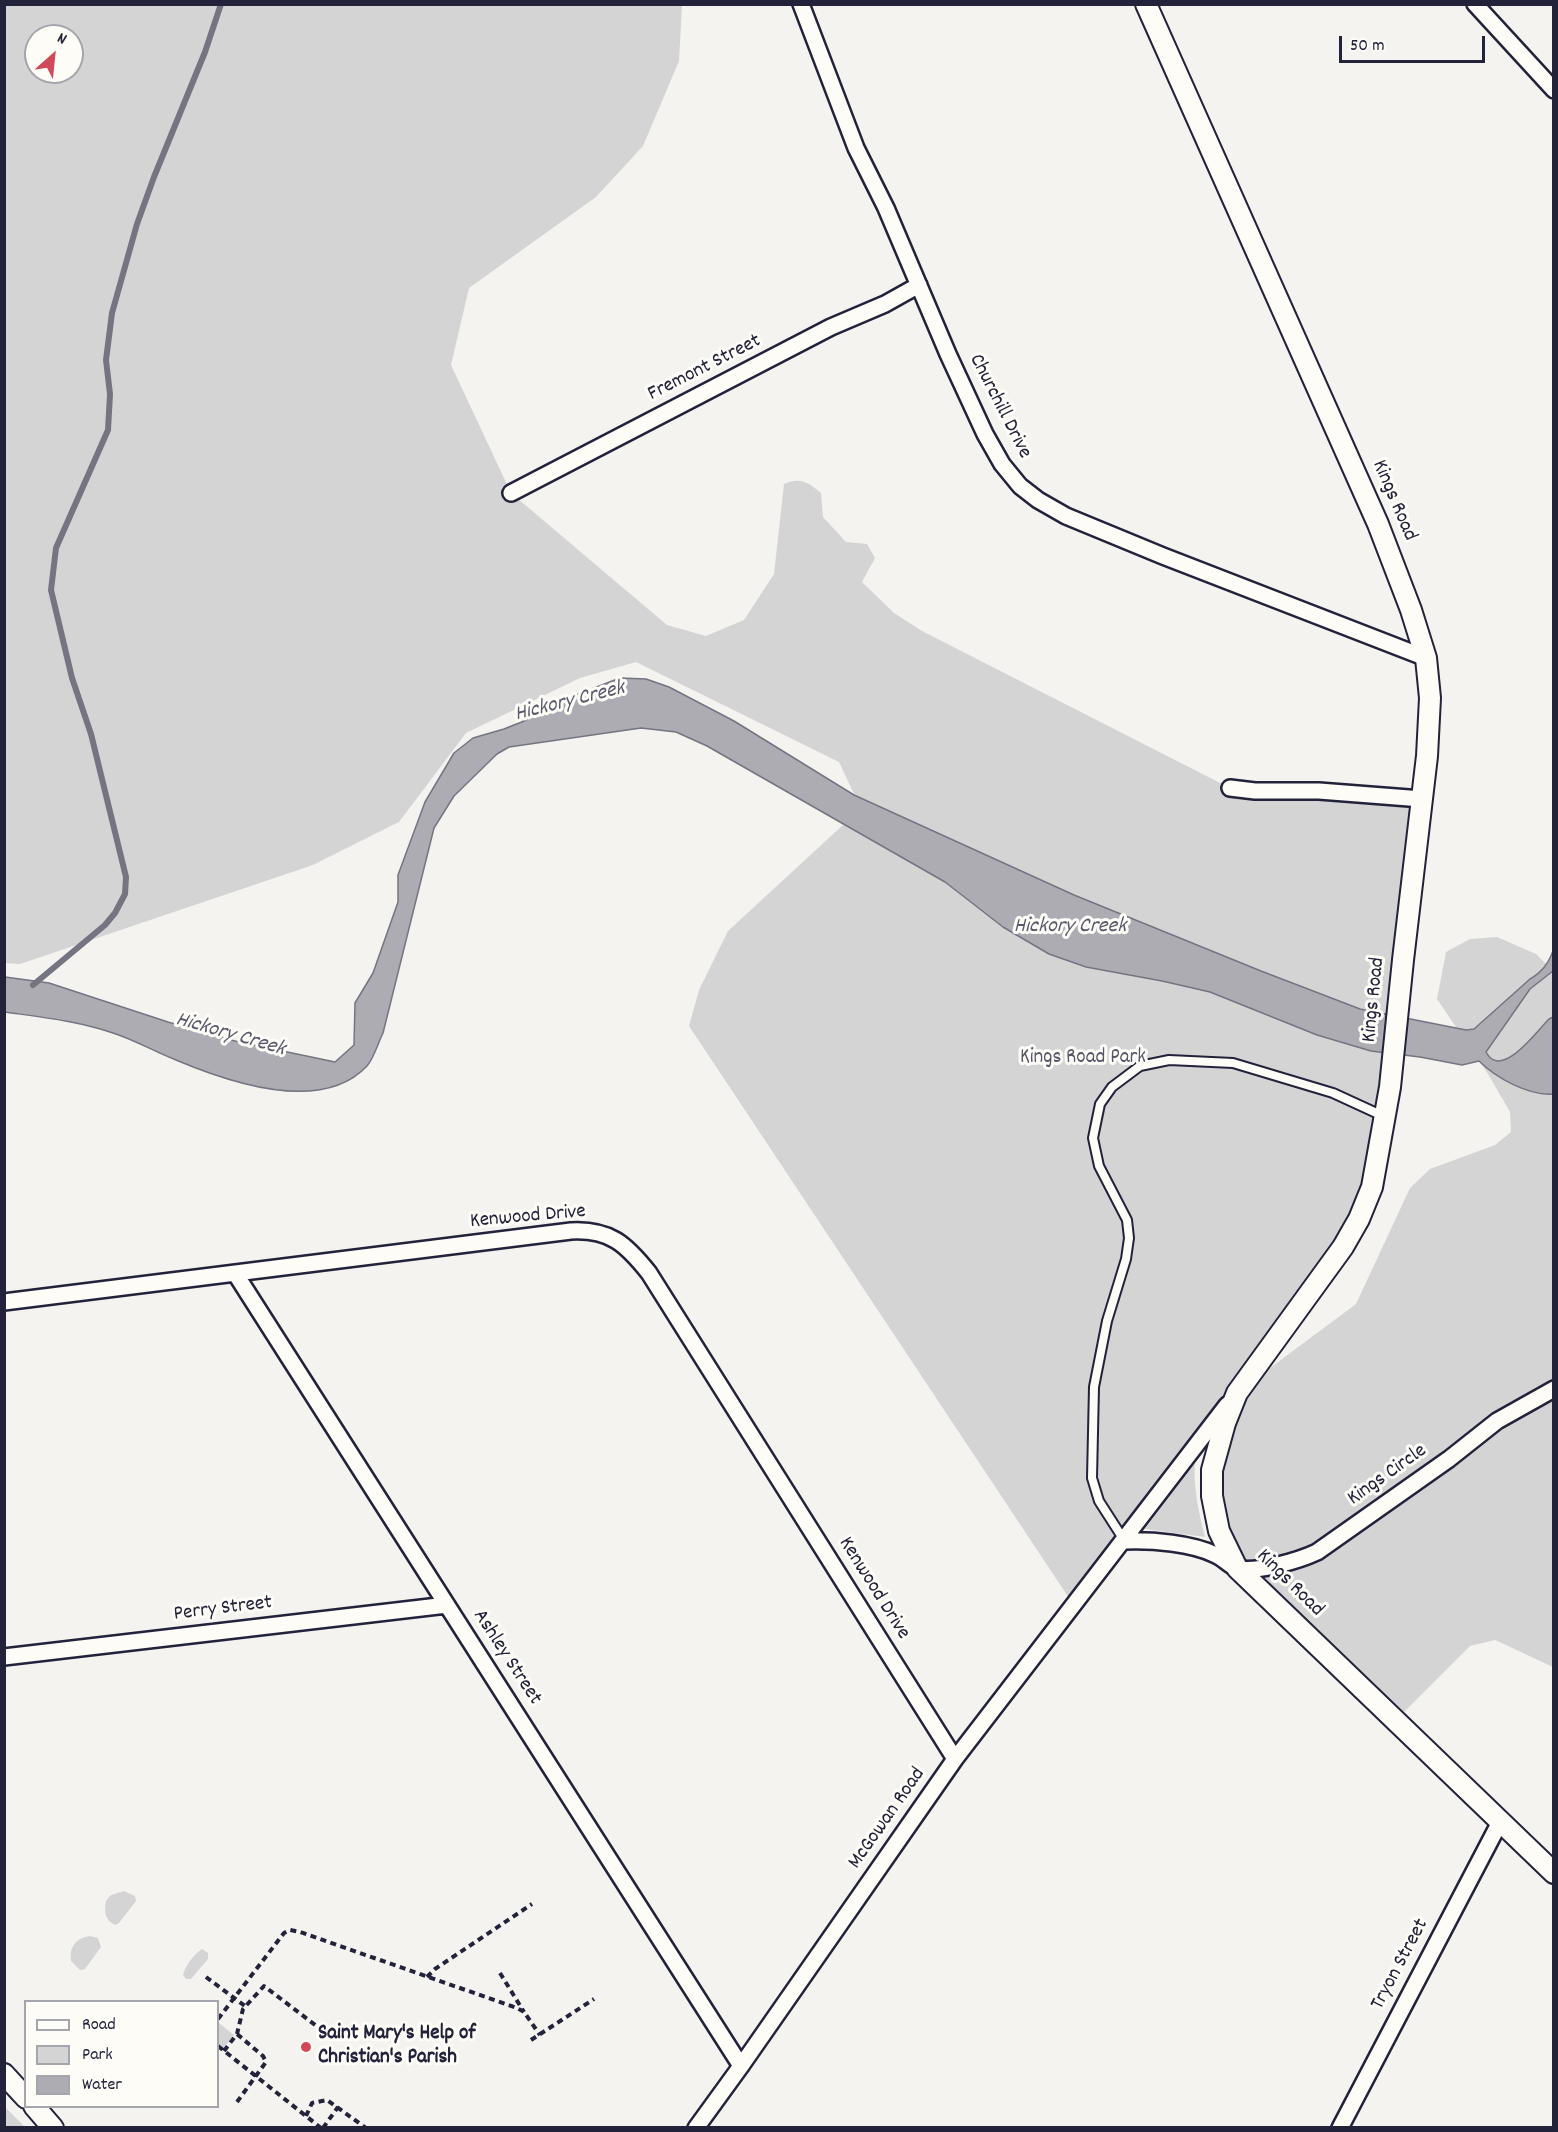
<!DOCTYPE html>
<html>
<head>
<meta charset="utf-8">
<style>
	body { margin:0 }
	#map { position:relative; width:1558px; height:2132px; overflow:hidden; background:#f4f3ef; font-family:Dekko,sans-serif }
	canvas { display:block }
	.frame { position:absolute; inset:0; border:6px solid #22223b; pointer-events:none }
	.legend { position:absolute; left:24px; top:2000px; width:195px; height:108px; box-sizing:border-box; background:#fdfcf7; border:2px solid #a5a5ac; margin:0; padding:8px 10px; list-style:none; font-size:18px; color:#22223b }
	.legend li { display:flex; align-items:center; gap:12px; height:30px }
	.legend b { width:30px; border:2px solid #a5a5ac }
	.north { position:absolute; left:24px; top:24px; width:60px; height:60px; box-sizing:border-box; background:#fdfcf7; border:2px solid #a5a5ac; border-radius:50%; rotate:27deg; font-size:16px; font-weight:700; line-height:24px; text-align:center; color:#22223b }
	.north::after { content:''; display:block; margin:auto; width:21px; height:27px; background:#d1495b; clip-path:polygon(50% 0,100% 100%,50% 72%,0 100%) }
	.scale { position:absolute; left:1339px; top:36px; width:146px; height:27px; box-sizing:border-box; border:3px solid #22223b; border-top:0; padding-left:8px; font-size:18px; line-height:21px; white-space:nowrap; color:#22223b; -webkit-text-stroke:4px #fdfcf7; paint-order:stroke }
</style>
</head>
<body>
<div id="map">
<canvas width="1558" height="2132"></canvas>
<div class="frame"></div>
<ul class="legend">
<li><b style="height:8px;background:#fdfcf7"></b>Road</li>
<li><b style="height:16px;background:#d5d4d5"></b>Park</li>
<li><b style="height:16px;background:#acacb2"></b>Water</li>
</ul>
<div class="north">N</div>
<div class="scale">50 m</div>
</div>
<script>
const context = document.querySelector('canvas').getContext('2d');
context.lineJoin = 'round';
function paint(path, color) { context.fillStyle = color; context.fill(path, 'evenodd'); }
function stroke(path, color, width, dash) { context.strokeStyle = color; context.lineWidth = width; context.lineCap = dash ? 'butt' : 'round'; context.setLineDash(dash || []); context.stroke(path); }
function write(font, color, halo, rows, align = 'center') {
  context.font = font + ' Dekko,sans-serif'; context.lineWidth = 6; context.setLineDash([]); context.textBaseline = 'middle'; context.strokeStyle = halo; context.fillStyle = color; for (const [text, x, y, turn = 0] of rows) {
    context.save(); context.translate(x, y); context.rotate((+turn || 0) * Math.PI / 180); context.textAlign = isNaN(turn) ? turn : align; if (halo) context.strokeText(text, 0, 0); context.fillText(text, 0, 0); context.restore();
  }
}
paint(new Path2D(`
	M4 5H682L679 61 643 146 596 197 469 288 451 365 511 493 667 625 706 636 744 620 774 574 784 484C800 477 808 482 821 493L823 517 846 542 867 544 875 558 862 582 894 613 922 631 1230 788 1422 799 1372 1187 1239 1391 1356 1304 1410 1188 1430 1169 1495 1145 1511 1132 1510 1112 1488 1074 1437 999 1446 952 1470 939 1497 937 1536 954 1554 972 1553 1667 1495 1640 1470 1646 1395 1721 1237 1568 1212 1496 1236 1396 1073 1604 689 1026 699 990 728 931 844 824 854 794 839 762 636 662 580 678 466 733 399 822 313 865 20 964 5 963ZM36 36H72V72H36Z
	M1195 1458C1193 1487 1198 1509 1205 1537L1145 1529 1182 1479Z
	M124 1891 135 1896 136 1901 119 1923 115 1925C105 1920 104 1912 106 1901L111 1895Z
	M90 1936 98 1938 101 1947 85 1969 80 1970 71 1961C69 1947 76 1938 90 1936Z
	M202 1949 208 1953V1959L191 1979H186L183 1975C185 1966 194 1954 202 1949Z
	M219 2023 234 2035 223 2049 218 2044V2025Z
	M4 2107H5L25 2127H5Z`), '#d5d4d5');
const water = new Path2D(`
	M620 678 646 679 669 687 734 721 854 795 1074 895 1261 971 1360 1009 1466 1030 1474 1029 1530 979C1542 972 1548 964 1553 951V971L1530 989 1486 1052C1501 1081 1537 1031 1549 1019L1553 1017V1094C1529 1096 1496 1078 1479 1061L1462 1065 1420 1057 1371 1051 1317 1035 1210 992 1162 981 1086 967 1049 954 1003 927 945 882 707 746 676 732 641 728 509 747 497 754 454 796 434 828 383 1033C378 1043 374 1058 367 1066 321 1115 228 1082 176 1060 155 1052 135 1040 113 1033 78 1021 40 1017 5 1012V977L49 983 168 1022 235 1041 335 1062 354 1045 355 1003 373 973 398 902V875L425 802 454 753 473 738 504 729 524 721 547 706Z`);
paint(water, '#acacb2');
stroke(water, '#757582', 1.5);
stroke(new Path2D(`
	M33 985 105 925 115 913 125 894 126 877 91 734 72 678 51 590 56 548 108 430 110 394 106 360 112 313 137 224 154 177 205 52 221 4`), '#757582', 6);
const service = new Path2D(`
	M1124 1540 1099 1501 1092 1478 1094 1387 1107 1321 1126 1259 1129 1238 1127 1220 1099 1166 1093 1138 1100 1104 1112 1087 1140 1066 1169 1060 1233 1063 1333 1093 1383 1116`);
const minor = new Path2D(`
	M801 4 856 148 886 208 948 354 985 434 1002 464 1020 486 1038 500 1066 516 1163 556 1426 658
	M1475 4 1554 90
	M511 493 831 327 885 304 919 285
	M1230 788 1255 791H1319L1422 799
	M235 1273 741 2066
	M4 1302 571 1231C610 1229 626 1244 649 1273L955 1759
	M1125 1541C1152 1540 1192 1543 1216 1555 1223 1558 1229 1565 1236 1568 1254 1574 1300 1560 1317 1552L1449 1459 1497 1421 1554 1389
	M4 1657 447 1605
	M696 2128 741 2066 955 1759 1227 1405
	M1340 2128 1500 1822`);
const tertiary = new Path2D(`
	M1146 4 1378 524 1411 610 1426 658 1430 698 1427 756 1403 960 1390 1087 1372 1187 1359 1219 1343 1247 1237 1393 1225 1423 1212 1470V1496L1219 1531 1237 1568 1554 1873
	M4 2074 26 2098
	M34 2106 53 2128`);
stroke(service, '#22223b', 12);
stroke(minor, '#22223b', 20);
stroke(tertiary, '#22223b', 24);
stroke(new Path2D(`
	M500 1973 524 2012
	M206 1977 245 2006
	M427 1977 435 1969 532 1904
	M218 2019 284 1933 290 1930 300 1932 517 2008 524 2012 540 2035
	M531 2040 594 1999
	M218 2046 321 2128
	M224 2051 237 2034 243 2009 264 1986 327 2034
	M237 2102 266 2062 263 2056 237 2034
	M306 2116 312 2103 327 2100 366 2128
	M323 2128 338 2107`), '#22223b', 4, [6, 4.5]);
stroke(service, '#fdfcf7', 8);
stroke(minor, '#fdfcf7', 15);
stroke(tertiary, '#fdfcf7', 20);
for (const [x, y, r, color] of [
	[306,2047,6,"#d1495b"]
]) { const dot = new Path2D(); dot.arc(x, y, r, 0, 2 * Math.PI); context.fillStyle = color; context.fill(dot); stroke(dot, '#fdfcf7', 2); }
write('21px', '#22223b', '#fdfcf7', [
	["Fremont Street",705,369,-27],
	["Churchill Drive",999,407,63],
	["Kings Road",1393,501,67],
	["Kings Road",1375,1000,-84],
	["Kenwood Drive",528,1218,-5],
	["Kings Circle",1388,1476,-35],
	["Kings Road",1289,1584,45],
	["Kenwood Drive",873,1589,58],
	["Perry Street",223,1610,-7],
	["Ashley Street",506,1658,57],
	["McGowan Road",888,1819,-55],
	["Tryon Street",1401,1965,-62]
]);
write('21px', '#585769', '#fdfcf7', [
	["Kings Road Park",1083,1059]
]);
write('bold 21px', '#22223b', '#fdfcf7', [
	["Saint Mary's Help of",318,2035],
	["Christian's Parish",318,2059]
], 'left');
write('italic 22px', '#59596b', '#fdfcf7', [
	["Hickory Creek",570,703,-14],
	["Hickory Creek",1070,928],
	["Hickory Creek",230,1036,16]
]);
</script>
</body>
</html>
